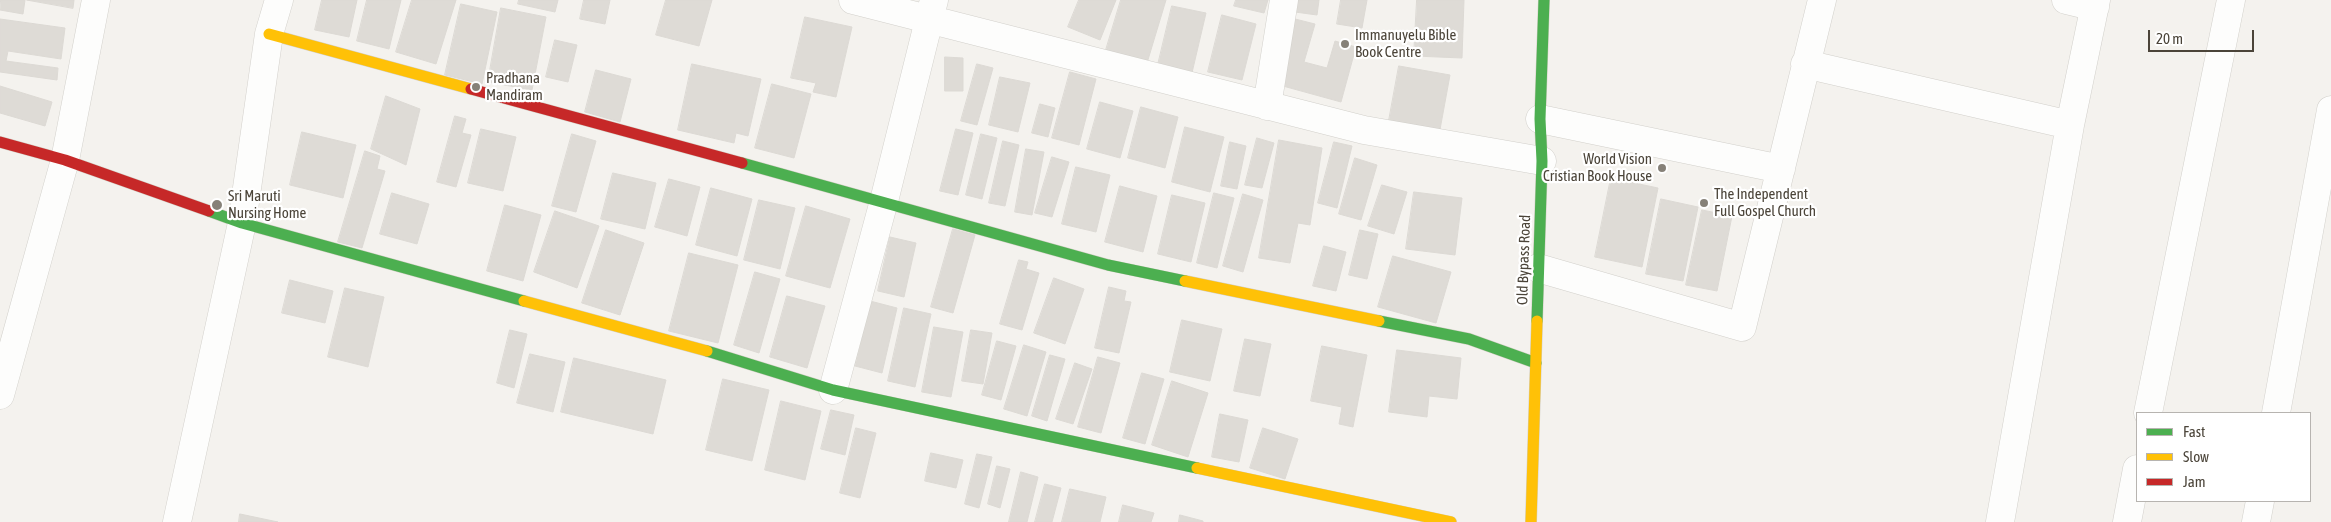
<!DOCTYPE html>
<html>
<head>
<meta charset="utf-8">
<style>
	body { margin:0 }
	#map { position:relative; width:2331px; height:522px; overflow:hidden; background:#f4f2ee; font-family:"Asap Condensed",sans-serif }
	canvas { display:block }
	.legend { position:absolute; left:2136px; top:412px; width:175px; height:90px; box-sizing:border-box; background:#fff; border:1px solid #b7b4b0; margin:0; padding:6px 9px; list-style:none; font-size:15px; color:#4b4439 }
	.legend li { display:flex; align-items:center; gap:10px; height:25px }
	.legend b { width:25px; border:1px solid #b7b4b0 }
	.scale { position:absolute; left:2148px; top:30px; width:106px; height:22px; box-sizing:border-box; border:2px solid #4b4439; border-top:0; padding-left:6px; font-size:15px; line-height:18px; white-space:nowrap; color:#4b4439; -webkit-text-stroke:4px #fff; paint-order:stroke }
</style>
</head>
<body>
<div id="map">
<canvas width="2331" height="522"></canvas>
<ul class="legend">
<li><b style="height:6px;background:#4caf50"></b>Fast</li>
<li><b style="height:6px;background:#ffc107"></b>Slow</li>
<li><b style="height:6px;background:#c62828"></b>Jam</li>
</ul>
<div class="scale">20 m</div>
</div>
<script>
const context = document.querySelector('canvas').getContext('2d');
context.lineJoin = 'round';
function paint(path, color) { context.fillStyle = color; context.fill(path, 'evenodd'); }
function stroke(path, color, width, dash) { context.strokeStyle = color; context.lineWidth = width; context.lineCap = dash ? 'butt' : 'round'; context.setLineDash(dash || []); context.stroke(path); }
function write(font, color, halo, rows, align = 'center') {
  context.font = font + ' "Asap Condensed",sans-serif'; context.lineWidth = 4.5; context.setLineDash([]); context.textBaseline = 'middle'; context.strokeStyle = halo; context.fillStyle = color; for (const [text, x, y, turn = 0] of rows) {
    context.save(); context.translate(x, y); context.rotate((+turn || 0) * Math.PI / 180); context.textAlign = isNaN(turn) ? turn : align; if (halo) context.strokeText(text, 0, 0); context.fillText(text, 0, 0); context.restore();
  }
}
const building = new Path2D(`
	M1 0H25L23 14 0 10Z
	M27 0H74L73 8Z
	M322 0H357L349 37 315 30Z
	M367 0H401L389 49 357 41Z
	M412 0H456L436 64 396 52Z
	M519 0H558L555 12 518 4Z
	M584 0H610L605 24 580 19Z
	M666 0H712L699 46 656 35Z
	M1079 0H1116L1100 40 1068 27Z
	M1121 0H1166L1147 63 1106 50Z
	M1236 0H1268L1264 13 1234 6Z
	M1297 0H1319L1317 15 1295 12Z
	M1341 0H1367L1362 28 1337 24Z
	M1417 0H1464L1462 58 1414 56Z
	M461 4 497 12 482 84 445 75Z
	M1172 6 1206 13 1191 77 1157 69Z
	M501 8 546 17 532 90 488 82Z
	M1222 15 1256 24 1242 80 1208 72Z
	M805 17 852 27 836 97 813 92 816 83 791 78Z
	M1291 18 1315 24 1304 62 1327 68 1335 41 1356 47 1341 102 1272 83Z
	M0 19 65 28 61 59 8 51 6 61 58 68 57 80 0 72Z
	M555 40 577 45 568 82 546 77Z
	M945 57 963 58V91H945Z
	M692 64 761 79 748 136 736 133 734 143 678 130Z
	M977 64 993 68 977 125 961 121Z
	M1399 66 1450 75 1439 135 1388 126Z
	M596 70 631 79 620 122 585 112Z
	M1070 72 1096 79 1079 145 1052 138Z
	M1000 77 1030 83 1018 132 989 125Z
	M772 84 811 94 794 158 755 148Z
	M0 86 52 102 45 126 0 113Z
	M386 96 420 109 406 165 371 149Z
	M1100 102 1133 111 1120 158 1087 149Z
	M1040 104 1055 108 1048 137 1032 133Z
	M1141 107 1178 117 1165 168 1128 158Z
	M455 116 466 119 462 133 471 135 456 187 437 182Z
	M1185 127 1224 137 1210 192 1172 182Z
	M481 129 516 137 503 191 468 183Z
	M956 129 973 133 958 195 940 191Z
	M302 132 356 145 343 198 290 185Z
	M572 134 596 141 576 212 552 206Z
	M981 134 997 138 982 199 966 195Z
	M1257 138 1274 143 1262 188 1245 185Z
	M1279 140 1322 148 1310 225 1298 223 1290 263 1259 258Z
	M1003 141 1019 145 1005 206 989 203Z
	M1230 142 1246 146 1237 189 1221 186Z
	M1334 142 1352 146 1337 208 1318 203Z
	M1026 149 1044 152 1032 215 1015 212Z
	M365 151 380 156 377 169 385 171 362 248 338 242Z
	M1052 157 1069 162 1052 217 1035 213Z
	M1355 158 1377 165 1361 220 1339 214Z
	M1076 167 1110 175 1096 232 1062 224Z
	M613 173 656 183 645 229 601 219Z
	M1611 178 1658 188 1642 267 1595 257Z
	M669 179 700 187 687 236 655 227Z
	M1382 185 1407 192 1394 234 1368 226Z
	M1120 186 1157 196 1143 252 1105 242Z
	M711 188 752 199 737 256 696 245Z
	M1414 192 1462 198 1455 255 1406 249Z
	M392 193 429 204 417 244 380 234Z
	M1214 193 1234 198 1217 268 1197 263Z
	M1243 194 1263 200 1243 272 1223 266Z
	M1172 195 1205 203 1191 262 1158 254Z
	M1661 199 1698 207 1683 281 1646 274Z
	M759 200 795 208 780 269 744 260Z
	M505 205 541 215 523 281 487 271Z
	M806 206 850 219 830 288 786 276Z
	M1702 210 1732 216 1717 291 1686 285Z
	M555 211 599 226 577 288 534 272Z
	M953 229 975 235 953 313 931 307Z
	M606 230 644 243 620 315 582 303Z
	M1360 230 1378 234 1367 279 1349 275Z
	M890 237 916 243 904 297 878 291Z
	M1324 246 1346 252 1336 291 1313 286Z
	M689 253 738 265 718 343 669 331Z
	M1393 256 1451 272 1436 323 1378 307Z
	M1019 260 1028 262 1026 269 1039 273 1022 330 1000 324Z
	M755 272 780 279 759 353 734 345Z
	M1054 278 1084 289 1065 344 1034 333Z
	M290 280 333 291 325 323 282 313Z
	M1109 287 1126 291 1124 301 1131 302 1119 353 1095 348Z
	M345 288 384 297 368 367 328 357Z
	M787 296 825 306 807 368 770 357Z
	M870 301 897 308 882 373 855 366Z
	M904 308 931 314 915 387 888 381Z
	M1182 320 1222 329 1210 381 1170 372Z
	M934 327 963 332 951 397 922 392Z
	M510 330 527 334 514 388 497 383Z
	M971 330 992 333 983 384 962 381Z
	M1245 339 1271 344 1260 396 1234 391Z
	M997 341 1016 346 1001 400 982 395Z
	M1024 345 1046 352 1027 416 1004 409Z
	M1322 346 1367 355 1353 427 1339 424 1342 407 1311 401Z
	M1397 350 1461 358 1457 399 1429 396 1427 417 1389 412Z
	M530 354 565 362 553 412 517 403Z
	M1050 355 1065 359 1047 421 1032 416Z
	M1098 357 1120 363 1101 433 1078 427Z
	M574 358 666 380 653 434 561 412Z
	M1075 363 1092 369 1073 424 1056 419Z
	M1142 373 1164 379 1145 444 1123 438Z
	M723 379 769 390 752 461 706 450Z
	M1172 381 1208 393 1188 457 1152 445Z
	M781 401 821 411 805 480 765 470Z
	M831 410 854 415 845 455 821 449Z
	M1220 414 1248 420 1239 462 1212 457Z
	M856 428 876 433 860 498 840 493Z
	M1263 428 1298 439 1285 479 1250 468Z
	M931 453 963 460 956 488 925 481Z
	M977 454 992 457 979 508 965 504Z
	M997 466 1010 469 1000 508 988 504Z
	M1021 472 1038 477 1027 522H1009Z
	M1045 484 1061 488 1052 522H1035Z
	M1070 489 1106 497 1100 522H1062Z
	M1123 505 1154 513 1151 522H1119Z
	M240 514 278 522H239Z
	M1180 515 1203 521V522H1179Z`);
paint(building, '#dedbd6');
stroke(building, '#dcd9d4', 1);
const street = new Path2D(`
	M853 0 1364 130 1542 161
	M2066 0 2095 7
	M1805 64 2070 125
	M1267 106 1284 0
	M1540 119 1781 169
	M1538 268 1742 327 1822 0
	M833 390 884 201 934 0
	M0 395 65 160 96 0
	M2148 413 2231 0
	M2276 413 2331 110
	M177 522 242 223 269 34 279 0
	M2000 522 2070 125 2096 0
	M2127 522 2137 469
	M2256 522 2260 501`);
const fast = new Path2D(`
	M742 163 1108 265 1185 281
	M209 211 242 223 524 301
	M1379 321 1469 339 1536 363
	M1537 321 1542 161 1540 119 1544 0
	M707 351 833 390 1197 468`);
const slow = new Path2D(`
	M269 34 471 89
	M1185 281 1379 321
	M524 301 707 351
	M1197 468 1451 522
	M1531 522 1537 321`);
const jam = new Path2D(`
	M471 89 742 163
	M0 142 65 160 209 211`);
stroke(street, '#d2d0cb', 29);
stroke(fast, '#d3cfc5', 12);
stroke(slow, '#d3cfc5', 12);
stroke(jam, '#d3cfc5', 12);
stroke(street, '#fdfdfc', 28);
stroke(fast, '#4caf50', 11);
stroke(slow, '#ffc107', 11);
stroke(jam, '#c62828', 11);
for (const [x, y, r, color] of [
	[1345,44,5,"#868178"],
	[476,87,5,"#868178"],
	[1662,168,5,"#868178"],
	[1704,203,5,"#868178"],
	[217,205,6,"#868178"]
]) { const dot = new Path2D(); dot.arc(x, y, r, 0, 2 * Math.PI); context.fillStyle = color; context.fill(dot); stroke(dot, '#fff', 2); }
write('15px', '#4b4439', '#fff', [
	["Immanuyelu Bible",1355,35],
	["Book Centre",1355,52],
	["Pradhana",486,78],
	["Mandiram",486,95],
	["World Vision",1652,159,"right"],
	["Cristian Book House",1652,176,"right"],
	["The Independent",1714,194],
	["Full Gospel Church",1714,211],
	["Sri Maruti",228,196],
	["Nursing Home",228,213]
], 'left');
write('15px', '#4b4439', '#fff', [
	["Old Bypass Road",1524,260,-88]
]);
</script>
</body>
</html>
